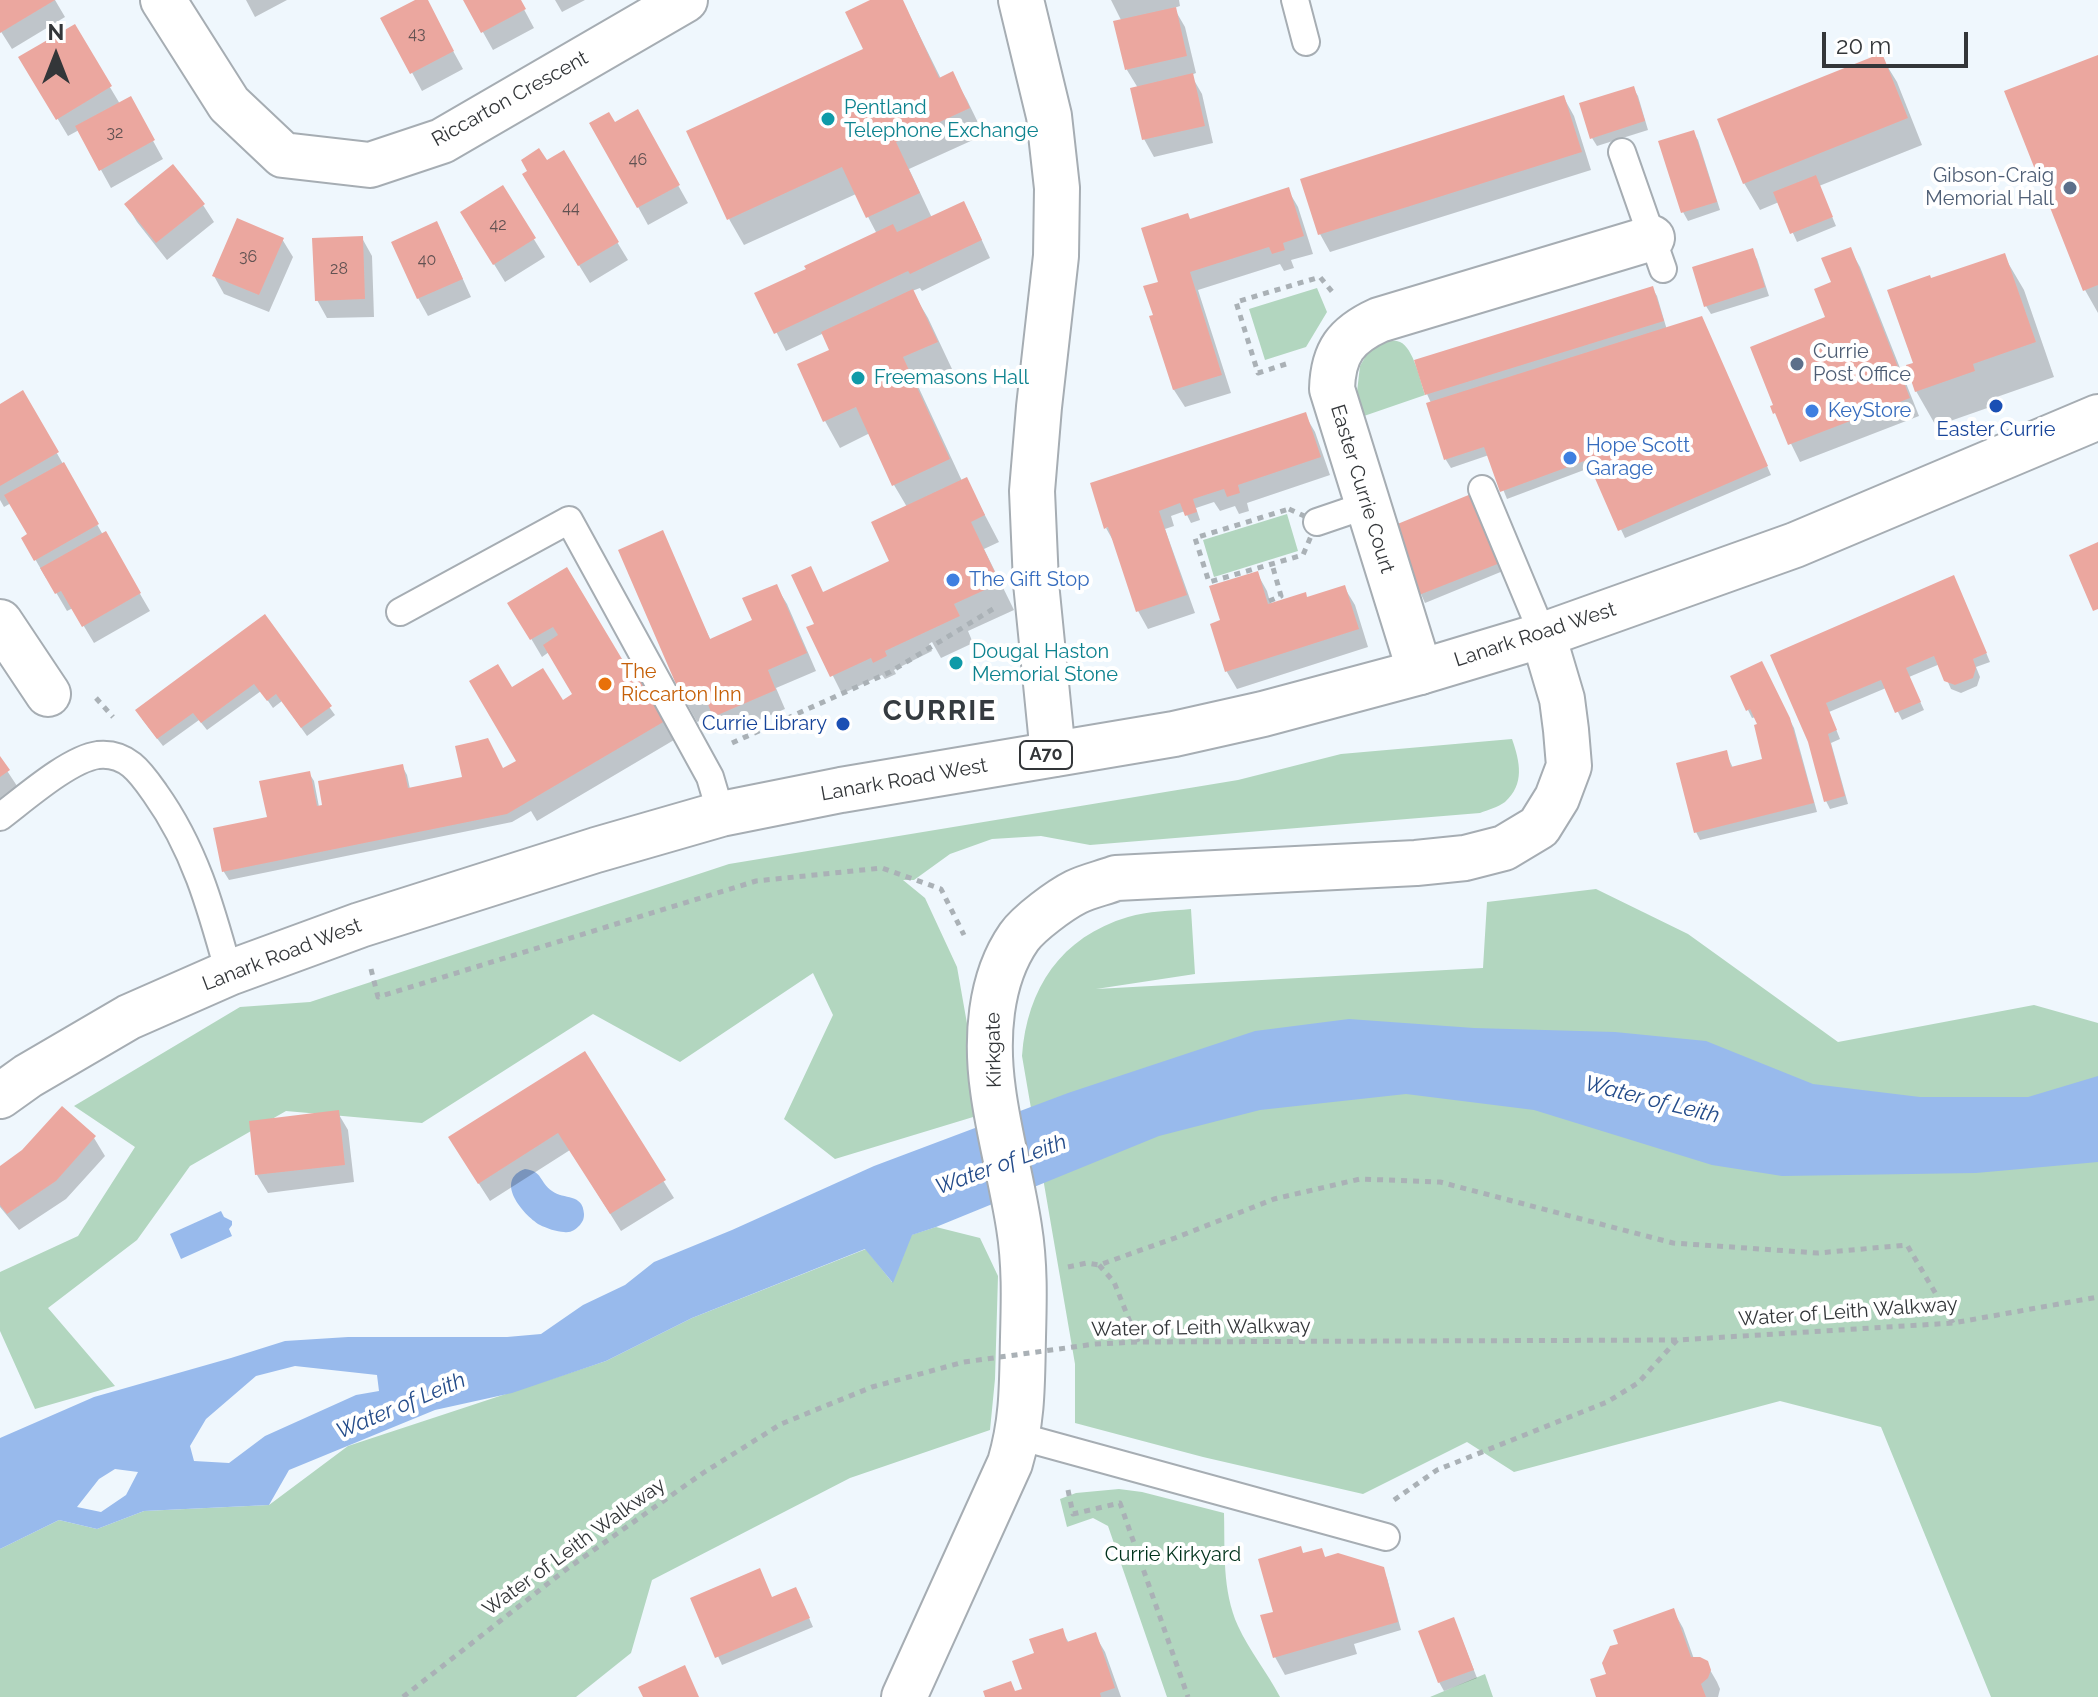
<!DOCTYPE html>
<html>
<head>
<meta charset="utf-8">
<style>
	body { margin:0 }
	#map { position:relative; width:2098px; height:1697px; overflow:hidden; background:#eff7fd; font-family:Raleway,sans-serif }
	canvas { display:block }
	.north { position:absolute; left:16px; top:16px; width:80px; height:80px; -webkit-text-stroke:6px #fff; paint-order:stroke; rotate:0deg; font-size:22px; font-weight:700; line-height:32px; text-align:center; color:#333639 }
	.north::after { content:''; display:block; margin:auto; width:28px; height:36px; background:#333639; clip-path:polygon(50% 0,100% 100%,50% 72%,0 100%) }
	.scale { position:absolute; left:1822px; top:32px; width:146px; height:36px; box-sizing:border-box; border:4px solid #333639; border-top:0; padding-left:10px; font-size:24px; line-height:28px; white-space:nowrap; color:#333639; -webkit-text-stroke:6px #fff; paint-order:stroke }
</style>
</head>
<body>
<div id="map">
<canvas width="2098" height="1697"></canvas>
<div class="north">N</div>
<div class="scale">20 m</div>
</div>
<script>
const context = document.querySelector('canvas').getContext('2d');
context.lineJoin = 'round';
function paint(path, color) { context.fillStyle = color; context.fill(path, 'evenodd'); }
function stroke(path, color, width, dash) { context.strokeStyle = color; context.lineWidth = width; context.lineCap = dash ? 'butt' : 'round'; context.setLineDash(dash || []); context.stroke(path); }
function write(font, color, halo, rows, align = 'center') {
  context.font = font + ' Raleway,sans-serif'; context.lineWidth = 8; context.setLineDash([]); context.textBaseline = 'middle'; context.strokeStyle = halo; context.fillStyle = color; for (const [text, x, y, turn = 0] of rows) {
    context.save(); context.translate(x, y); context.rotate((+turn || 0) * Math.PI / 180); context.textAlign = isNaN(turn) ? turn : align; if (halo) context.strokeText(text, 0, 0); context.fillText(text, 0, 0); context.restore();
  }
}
paint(new Path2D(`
	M1317 288 1327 312 1306 347 1265 360 1249 309Z
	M1387 340C1391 341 1396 340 1400 342 1413 347 1421 382 1425 395L1364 416 1357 392 1360 366 1371 347Z
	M1287 514 1298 551 1214 577 1203 540Z
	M1512 739C1520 762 1525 784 1505 802 1498 807 1488 810 1480 813L1090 845 1041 836 992 839 950 854 914 880H903L925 898 957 967 983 1114 835 1159 784 1119 833 1015 813 973 680 1062 593 1014 422 1123 286 1111 190 1166 137 1240 48 1308 115 1386 35 1409 0 1331V1272L78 1236 135 1147 74 1106 240 1007 310 1002 729 864 1238 780 1341 754Z
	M1596 889 1688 934 1838 1042 2034 1005 2098 1023V1697H1991L1881 1427 1780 1401 1514 1472 1467 1442 1363 1494 1203 1457 1075 1423V1364L1022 1056C1027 988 1061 937 1128 917 1148 911 1171 911 1191 909L1195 974 1096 989 1483 968 1487 902Z
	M936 1227 980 1238 998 1276 995 1379 990 1430 850 1478 652 1580 631 1653 576 1697H0V1549L59 1520 97 1529 144 1511 269 1505 348 1446 606 1361 692 1318 866 1249 892 1282 911 1235Z
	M1119 1489 1142 1492 1224 1513C1225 1551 1222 1590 1238 1626 1249 1650 1267 1672 1280 1697H1167L1108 1526 1093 1518 1067 1527 1060 1499 1076 1493Z
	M1485 1674 1493 1697H1430Z`), '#b2d6bf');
paint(new Path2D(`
	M1349 1019 1474 1028 1615 1032 1706 1041 1813 1084 1920 1097H2028L2098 1076V1162L1976 1173 1782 1176 1712 1165 1534 1110 1406 1094 1260 1110 1159 1136 936 1227 912 1235 893 1283 865 1249 692 1318 606 1361 512 1393 435 1410 289 1470 269 1505 144 1511 97 1529 59 1520 0 1549V1438L94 1397 231 1358 285 1341 348 1337H507L541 1334 583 1305 625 1285 654 1262 732 1230 874 1166 1068 1093 1255 1031ZM295 1366 377 1375 379 1391 356 1395 265 1436 229 1463 194 1461 190 1446 206 1419 256 1376ZM115 1469 138 1472 126 1495 101 1512 77 1507 99 1479Z
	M525 1169C543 1171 539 1182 552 1191 564 1200 583 1193 584 1214 584 1219 583 1221 580 1225 575 1230 571 1233 564 1232 557 1232 546 1228 540 1225 522 1214 494 1180 525 1169Z
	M221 1211 224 1217 232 1221V1225L229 1229 232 1236 181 1259 170 1234Z`), '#98baec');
paint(new Path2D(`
	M0 0H55L65 17 12 49 0 30Z
	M246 0H287L255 17Z
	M419 0H425L463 69 422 91 383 19Z
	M465 0H519L534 28 493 50Z
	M555 0H585L562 12Z
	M875 0H902L941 79 952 74 967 100 984 135 909 169 932 218 973 221 990 258 922 291 920 288 912 291 928 318 952 369 917 384 962 481 966 479 999 542 984 549 1014 610 968 631 973 643 941 658 932 642 929 644 932 651 894 670 896 674 885 679 882 675 842 694 809 628 817 625 824 594 888 564 907 507 894 485 870 433 840 448 825 421 800 365 832 351 824 333 786 351 757 294 877 234 856 194 744 245 729 219 865 50Z
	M1111 0H1179L1180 6 1174 8 1185 27 1196 73 1191 75 1202 94 1213 143 1154 157 1144 139 1138 88 1127 70 1122 22Z
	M74 27 120 104 130 99 163 159 111 188 79 130 68 136 21 58Z
	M1881 56 1897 82 1922 145 1819 186 1836 226 1797 242 1779 202 1760 210 1744 183Z
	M2098 57V313L2085 290 2007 93Z
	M1633 88 1638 96 1648 130 1597 146 1592 138Z
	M1564 98 1574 116 1591 170 1330 252 1320 234Z
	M637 112 688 203 648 225 592 124 614 125Z
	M1693 132 1698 140 1720 210 1688 221 1683 212Z
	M563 153 628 260 590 283 534 193 530 172Z
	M502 188 545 257 505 282 473 230Z
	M1288 190 1298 207 1313 254 1291 260 1294 268 1284 271 1280 264 1198 290 1231 393 1185 407 1174 390 1151 318 1155 316 1161 283 1190 221Z
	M126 204 203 205 214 222 167 260 137 222Z
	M436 224 446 242 471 297 428 316 418 298 394 243Z
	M362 238 372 256 374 317 327 318 317 300Z
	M282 239 293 257 269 312 224 294 214 276Z
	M1850 249 1860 267 1919 416 1800 462 1773 407 1828 318 1834 284Z
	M1752 251 1757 259 1769 296 1711 314 1706 306Z
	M2004 256 2024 290 2054 377 1991 399 1993 406 1936 426 1916 391 1915 364 1931 280Z
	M1652 288 1657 296 1667 330 1706 327 1771 475 1625 538 1592 467 1507 499 1489 455 1451 468 1446 460 1429 404 1431 403 1427 394Z
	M23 393 103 535 105 534 150 611 94 643 73 608 67 611 47 577 46 578 23 538 29 535 11 503 4 507 0 500V406Z
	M1305 415 1315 432 1330 475 1247 503 1249 511 1239 514 1235 506 1220 511 1214 502 1196 508 1200 520 1191 523 1185 511 1171 516 1174 526 1165 529 1195 613 1148 629 1138 611 1115 544 1106 528Z
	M1470 496 1503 571 1425 603 1421 594 1398 526Z
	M566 570 625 667 629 664 674 740 537 821 531 811 512 822 229 880 224 872 216 829 269 819 309 773 314 781 319 807 402 766 407 775 410 789 504 770 519 762 511 690 562 703 574 695 549 652 542 657 510 603Z
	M1257 573 1267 591 1271 605 1307 599 1344 587 1355 605 1368 647 1237 689 1227 672 1212 625 1222 622Z
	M776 586 787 604 816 671 776 688 785 709 725 734 714 715 697 722 687 704 701 620 711 641 754 621Z
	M1958 586 1990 662 1976 667 1980 677 1977 686 1961 693 1951 689 1940 664 1909 677 1924 710 1902 720 1886 688 1829 712 1840 739 1831 743 1848 804 1830 809 1826 801 1810 742 1773 656Z
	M264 617 335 715 307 736 282 701 273 708 261 691 207 730 199 720 163 746 142 719Z
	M1766 672 1794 728 1817 812 1700 840 1696 832 1726 753 1733 768 1765 760 1760 726 1756 717 1752 718 1748 710Z
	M0 760 19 789 0 802Z
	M584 1054 674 1198 621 1231 570 1150 490 1201 461 1156Z
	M338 1113 348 1130 354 1182 268 1193 257 1175 251 1123Z
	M94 1138 105 1156 66 1199 19 1230 0 1207V1169L24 1152Z
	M1321 1551 1326 1559 1382 1569 1387 1578 1401 1630 1354 1644 1357 1654 1285 1675 1275 1657 1276 1613Z
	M800 1597 813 1627 722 1665 692 1599H772Z
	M1673 1610 1683 1628 1694 1659 1706 1663 1717 1682 1720 1689 1718 1697H1598L1620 1645Z
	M1454 1619 1477 1678 1444 1691 1439 1682Z
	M1062 1631 1069 1643 1095 1635 1105 1652 1121 1697H987L1025 1690 1036 1655Z`), '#0003');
paint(new Path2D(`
	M0 0H55L0 33Z
	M415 0H428L454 51 410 74 380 18Z
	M463 0H521L526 9 481 33Z
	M870 0H903L939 78 953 71 970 108 896 142 920 193 866 218 842 167 727 220 686 131 863 49 845 12Z
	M1176 7 1187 56 1125 70 1113 21Z
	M75 24 112 86 56 120 18 57Z
	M1882 53 1908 118 1743 184 1717 119Z
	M2098 55V285L2083 291 2004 91Z
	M1193 73 1205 126 1142 140 1130 88Z
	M1634 86 1645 121 1590 139 1579 103Z
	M1564 95 1582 152 1318 235 1300 179Z
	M131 96 155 140 99 171 75 126Z
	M638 109 680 185 637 208 589 123 609 112 615 122Z
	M1694 130 1717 202 1681 213 1658 141Z
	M539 148 547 160 564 150 619 242 578 266 522 174 527 171 521 160Z
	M173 164 205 204 156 243 124 204Z
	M1816 175 1833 217 1790 234 1773 192Z
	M503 185 536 238 493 265 460 212Z
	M1289 187 1304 236 1283 243 1285 250 1272 254 1269 247 1190 272 1222 375 1173 390 1149 316 1153 315 1143 286 1158 282 1141 228 1188 213 1190 219Z
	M964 201 982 240 910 274 908 271 774 334 754 293 806 269 804 266 893 224 897 232Z
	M237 218 284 238 259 295 212 276Z
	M437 221 463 279 417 299 391 242Z
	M363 236 365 299 315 301 312 238Z
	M1851 247 1910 398 1788 445 1775 413 1773 414 1770 406 1773 405 1750 347 1825 317 1814 289 1831 282 1821 258Z
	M1753 248 1765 287 1704 307 1692 267Z
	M2005 253 2036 342 1973 364 1975 371 1915 392 1906 365 1913 363 1887 290 1930 275 1931 278Z
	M1653 286 1664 321 1425 395 1414 360Z
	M913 289 938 342 903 357 950 459 892 486 856 407 823 422 797 364 829 350 821 332Z
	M1702 316 1768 466 1618 531 1587 460 1500 492 1484 447 1444 460 1426 403Z
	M23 390 59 452 0 486V404Z
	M1306 412 1321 457 1238 485 1240 493 1227 497 1224 489 1193 499 1197 512 1185 516 1180 503 1159 511 1187 595 1136 612 1108 527 1104 529 1090 483Z
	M64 462 99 524 34 561 21 538 27 534 4 495Z
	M967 477 985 515 971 522 1000 583 954 604 960 616 885 651 887 656 873 663 871 658 830 677 806 627 814 624 791 575 811 566 823 592 889 561 871 522Z
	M1471 494 1500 563 1419 595 1395 525Z
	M663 530 710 639 752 620 742 598 777 584 807 653 768 670 776 690 713 717 705 697 685 705 618 550Z
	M106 531 141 593 82 627 61 591 55 594 40 568Z
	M2098 542V609L2093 611 2069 555Z
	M567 567 625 664 630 661 665 721 507 814 222 872 213 828 267 817 259 781 310 771 317 806 322 805 318 781 403 764 408 788 462 777 455 746 477 741 488 738 503 768 516 761 469 681 498 664 512 687 543 668 563 700 572 694 543 645 558 635 553 627 530 640 507 603Z
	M1258 571 1268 604 1306 592 1307 597 1345 585 1359 629 1225 672 1210 624 1220 620 1209 586Z
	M1954 575 1987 653 1973 659 1976 668 1973 678 1955 685 1944 681 1934 656 1906 668 1921 702 1895 713 1881 680 1826 703 1837 730 1828 734 1845 796 1824 802 1808 742 1770 655Z
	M265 614 332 706 301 728 276 694 267 701 254 684 201 723 193 713 157 739 135 710Z
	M1762 661 1790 718 1814 803 1694 833 1676 763 1727 750 1731 767 1762 759 1754 725 1757 724 1750 709 1746 711 1730 676Z
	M0 756 10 770 0 777Z
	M585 1051 666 1180 610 1214 558 1133 478 1184 448 1137Z
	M62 1106 96 1136 56 1181 7 1214 0 1205V1166L22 1150Z
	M339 1110 345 1165 255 1175 249 1121Z
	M1301 1546 1303 1553 1322 1548 1325 1557 1338 1553 1384 1567 1398 1622 1273 1658 1260 1615 1273 1612 1258 1559Z
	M760 1568 772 1597 796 1587 810 1618 715 1658 690 1598Z
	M1674 1608 1691 1657H1700L1708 1661 1711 1670 1708 1678 1701 1684 1706 1697H1596L1590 1679 1606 1674 1602 1663 1610 1646 1618 1644 1613 1630Z
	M1454 1617 1474 1670 1438 1683 1418 1631Z
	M1063 1628 1067 1642 1096 1632 1115 1688 1100 1693 1101 1697H985L983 1691 1011 1681 1015 1691 1022 1689 1012 1661 1034 1653 1029 1639Z
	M685 1665 699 1697H643L638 1687Z`), '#eba79f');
const lane = new Path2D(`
	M1295 0 1306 42
	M1622 152 1663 269
	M1482 489 1543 635
	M1317 522 1367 505
	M400 612 569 520 710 777 721 814
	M0 817C24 799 69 759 98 755 127 752 141 773 155 793 195 849 211 908 229 973
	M1018 1436 1386 1537`);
const street = new Path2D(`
	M163 0 229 104 283 155 370 165 442 141 685 0
	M0 622 48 694
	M1420 672 1332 389C1333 352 1346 335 1379 320L1652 238
	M904 1697 1010 1463C1023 1419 1022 1382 1023 1337 1024 1300 1025 1264 1019 1227 1012 1181 999 1136 993 1090 986 1040 989 980 1019 937 1029 923 1060 900 1076 892 1088 886 1103 883 1116 878L1416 863 1465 858 1504 848 1539 827 1557 798 1569 766 1566 730 1562 699 1543 635`);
const secondary = new Path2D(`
	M1021 0 1049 116 1057 188 1056 256 1039 407 1032 491 1036 583 1053 754`);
const primary = new Path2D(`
	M0 1096 28 1076 129 1017 229 973 360 925 596 850 721 814 841 790 1174 734 1263 714 1420 672 1543 635 1795 545 2098 417`);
stroke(lane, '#a6adb3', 30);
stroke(street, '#a6adb3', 48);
stroke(secondary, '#a6adb3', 48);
stroke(primary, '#a6adb3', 48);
stroke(new Path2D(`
	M1286 364 1258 373 1236 302 1320 277 1334 294
	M1289 509 1317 522 1303 555 1209 582 1195 538Z
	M1269 601 1281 596 1272 564
	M96 698 113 717
	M732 743 890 672 993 609
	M371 969 378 997 756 881 882 868 941 889 964 935
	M1099 1265 1114 1282 1138 1342
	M1068 1267 1087 1263 1099 1265 1175 1238 1274 1199 1360 1179 1440 1182 1673 1243 1818 1253 1907 1245 1953 1323
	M1095 1344 1138 1342 1678 1340 1953 1323 2098 1297
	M1068 1490 1073 1514 1120 1503 1188 1697
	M1394 1500 1437 1470 1607 1402 1638 1383 1677 1340
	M403 1697 564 1571 703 1473 781 1424 872 1387 964 1362`), '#aab1b6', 5, [6, 6]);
stroke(lane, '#fff', 26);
stroke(street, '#fff', 44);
stroke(secondary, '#fff', 44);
stroke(primary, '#fff', 44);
stroke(new Path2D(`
	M964 1362 1095 1344`), '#aab1b6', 5, [6, 6]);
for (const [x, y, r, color] of [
	[828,119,8,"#0f9aa8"],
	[2070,188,8,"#5c6f8a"],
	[1797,364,8,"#5c6f8a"],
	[858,378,8,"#0f9aa8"],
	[1996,406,8,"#1a4fb4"],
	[1812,411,8,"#3f7fe0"],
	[1570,458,8,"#3f7fe0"],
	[953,580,8,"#3f7fe0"],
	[956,663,8,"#0f9aa8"],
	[605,684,8,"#e8710a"],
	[843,724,8,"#1a4fb4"]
]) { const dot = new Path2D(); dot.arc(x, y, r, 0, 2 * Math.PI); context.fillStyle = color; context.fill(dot); stroke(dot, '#fff', 3); }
write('16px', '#615252', null, [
	["43",417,34],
	["32",115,133],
	["46",638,160],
	["44",571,208],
	["42",498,225],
	["36",248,257],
	["40",427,260],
	["28",339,269]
]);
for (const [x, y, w] of [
	[1046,755,52]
]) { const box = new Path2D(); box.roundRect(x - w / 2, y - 14, w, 28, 6); context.fillStyle = '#fff'; context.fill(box); stroke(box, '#333639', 2); }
write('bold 18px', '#333639', null, [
	["A70",1046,755]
]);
write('20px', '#333639', '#fff', [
	["Riccarton Crescent",510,99,-29],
	["Easter Currie Court",1362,489,73],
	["Lanark Road West",1535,635,-18],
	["Lanark Road West",904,780,-10],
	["Lanark Road West",282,955,-21],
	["Kirkgate",994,1050,-91],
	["Water of Leith Walkway",1848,1312,-4],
	["Water of Leith Walkway",1201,1328,-1],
	["Water of Leith Walkway",574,1547,-36]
]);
write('20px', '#0d838f', '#fff', [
	["Pentland",844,108],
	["Telephone Exchange",844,131],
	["Freemasons Hall",874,378],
	["Dougal Haston",972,652],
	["Memorial Stone",972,675]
], 'left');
write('20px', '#4e5e75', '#fff', [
	["Gibson-Craig",2054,176],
	["Memorial Hall",2054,199],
	["Currie",1813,352,"left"],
	["Post Office",1813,375,"left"]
], 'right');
write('20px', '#366cbe', '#fff', [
	["KeyStore",1828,411],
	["Hope Scott",1586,446],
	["Garage",1586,469],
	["The Gift Stop",969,580]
], 'left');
write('20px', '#164399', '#fff', [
	["Easter Currie",1996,430],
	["Currie Library",827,724,"right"]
]);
write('20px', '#c56008', '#fff', [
	["The",621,672],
	["Riccarton Inn",621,695]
], 'left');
write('20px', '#00331c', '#fff', [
	["Currie Kirkyard",1173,1555]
]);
write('italic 22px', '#244c8a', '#fff', [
	["Water of Leith",1652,1100,14],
	["Water of Leith",1001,1165,-20],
	["Water of Leith",401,1406,-23]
]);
context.letterSpacing = '2px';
write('bold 28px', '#353b40', '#fff', [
	["CURRIE",940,712]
]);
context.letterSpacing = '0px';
</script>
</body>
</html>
